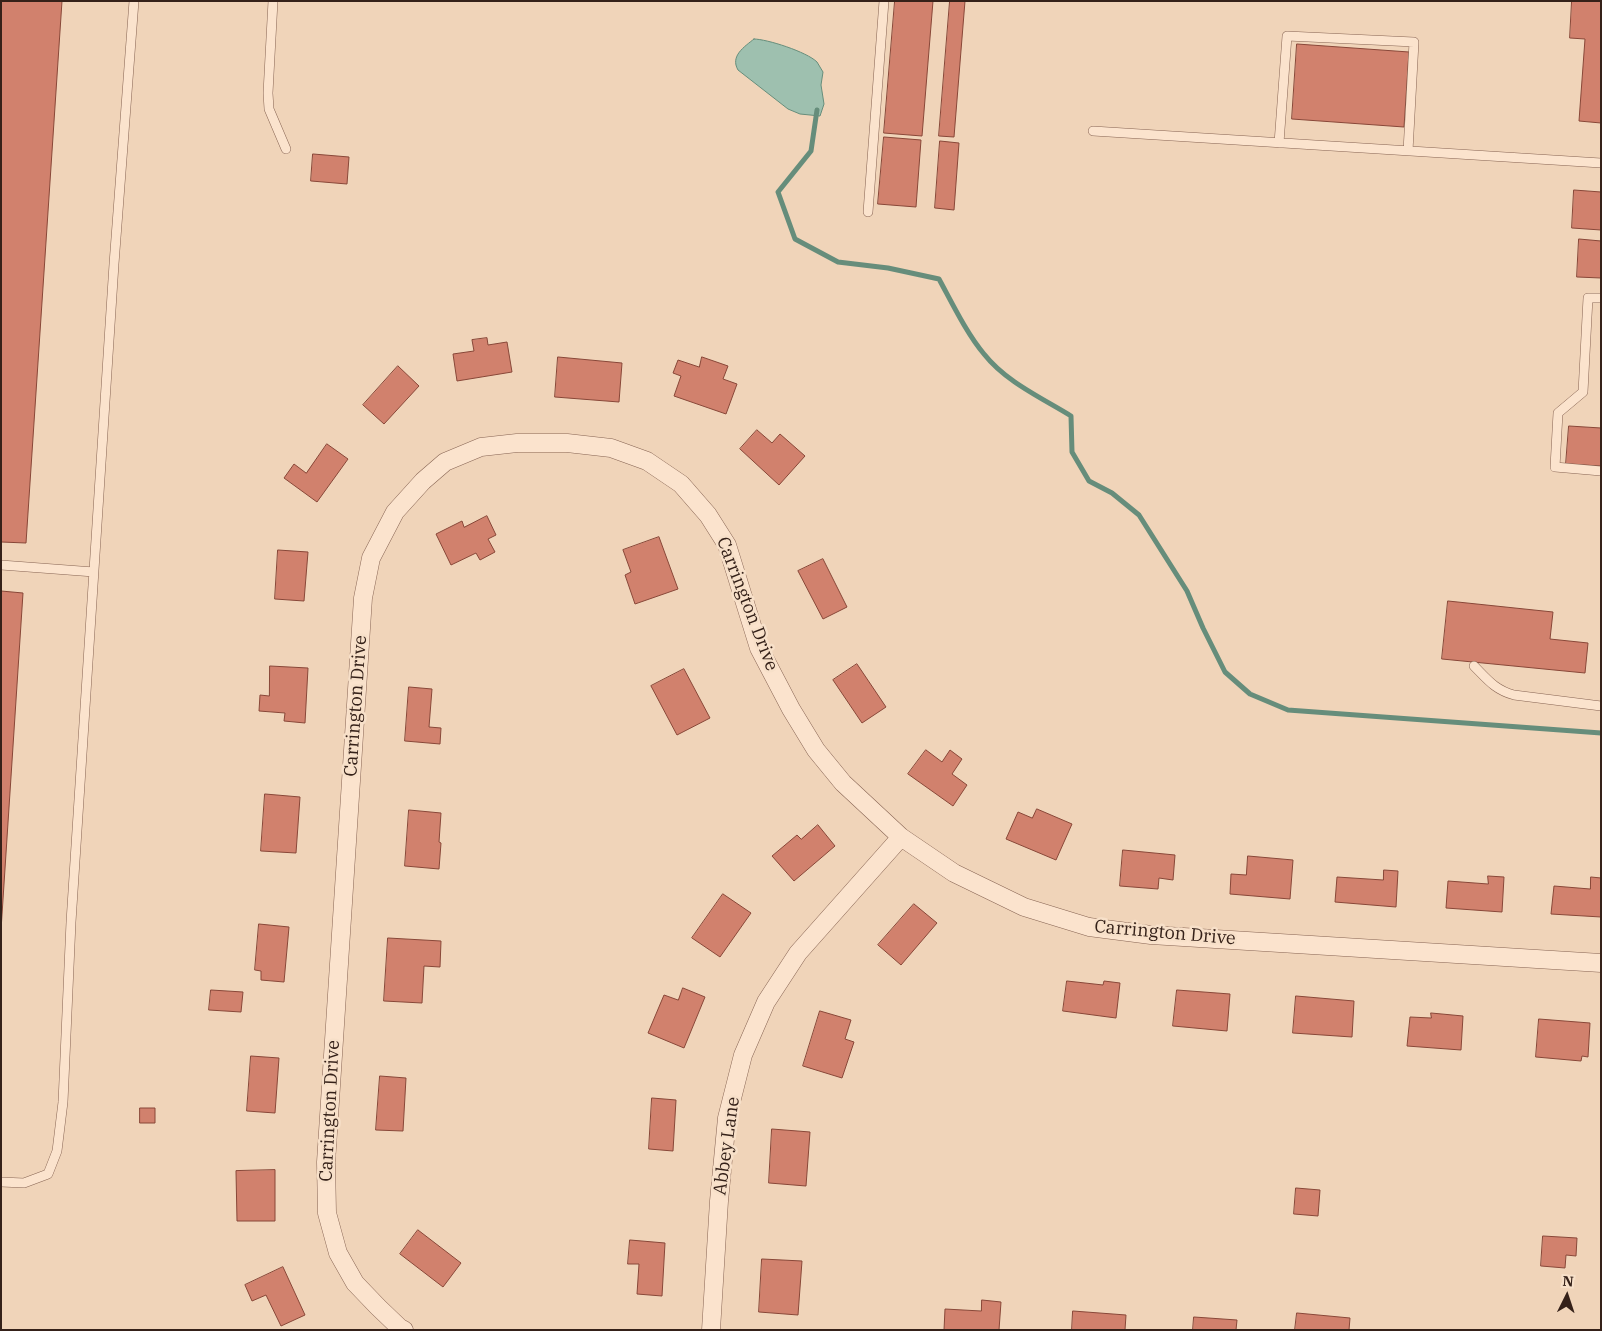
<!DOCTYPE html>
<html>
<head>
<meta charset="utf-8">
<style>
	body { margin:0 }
	#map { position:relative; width:1602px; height:1331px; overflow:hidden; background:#f0d4b9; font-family:"IBM Plex Serif",serif }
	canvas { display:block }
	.frame { position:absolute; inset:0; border:2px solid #352119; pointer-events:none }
	.north { position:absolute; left:1542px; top:1271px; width:50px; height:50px; -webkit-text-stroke:4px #f7e0c9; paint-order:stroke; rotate:4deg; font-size:14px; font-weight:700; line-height:20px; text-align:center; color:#352119 }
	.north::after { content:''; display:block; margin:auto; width:18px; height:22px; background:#352119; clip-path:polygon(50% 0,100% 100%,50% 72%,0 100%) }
</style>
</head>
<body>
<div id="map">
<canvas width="1602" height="1331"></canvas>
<div class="frame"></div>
<div class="north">N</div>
</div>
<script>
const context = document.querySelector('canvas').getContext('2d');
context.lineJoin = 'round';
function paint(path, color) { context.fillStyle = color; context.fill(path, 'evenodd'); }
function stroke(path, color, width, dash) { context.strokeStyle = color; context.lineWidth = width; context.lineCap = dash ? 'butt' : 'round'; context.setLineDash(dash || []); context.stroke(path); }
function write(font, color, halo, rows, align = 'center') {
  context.font = font + ' "IBM Plex Serif",serif'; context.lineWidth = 5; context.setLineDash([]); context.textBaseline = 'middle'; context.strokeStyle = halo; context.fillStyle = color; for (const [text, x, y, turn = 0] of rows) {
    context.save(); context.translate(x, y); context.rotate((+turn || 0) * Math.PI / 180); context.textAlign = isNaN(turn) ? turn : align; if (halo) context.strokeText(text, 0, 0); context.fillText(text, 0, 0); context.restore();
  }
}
const water = new Path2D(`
	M754 39C767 39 807 52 817 62 819 65 821 69 823 72L821 85 824 104 820 116 800 114 788 109 738 70C730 56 744 47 754 39Z`);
paint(water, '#9ec0af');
stroke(water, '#668d7b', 1);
stroke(new Path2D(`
	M817 110 811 151 778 192 795 239 838 262 888 268 939 279C952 303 967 334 984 354 1006 382 1042 398 1071 416L1072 452 1089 481 1112 493 1139 515 1187 591 1203 628 1225 672 1250 694 1288 710 1601 733`), '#668d7b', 5);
const building = new Path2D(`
	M1 1H62L26 543 1 542Z
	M895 1H933L922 136 884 133Z
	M950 1H965L954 137 939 136Z
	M1572 1H1601V123L1579 121 1585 39 1570 38Z
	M1297 44 1409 52 1404 127 1292 119Z
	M884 137 921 140 916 207 878 204Z
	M940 141 959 143 954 210 935 208Z
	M313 154 349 157 347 184 311 181Z
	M1574 190 1601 192V230L1572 228Z
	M1579 239 1601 241V278L1577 277Z
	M487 338 488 345 507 342 512 372 457 381 453 354 474 351 472 340Z
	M558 357 622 363 619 402 555 397Z
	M702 357 728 366 723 379 737 384 726 414 674 396 681 376 673 373 678 360 699 367Z
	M398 366 419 386 384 424 363 405Z
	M1569 426 1601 428V466L1566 464Z
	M757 430 772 443 780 434 805 456 779 485 740 449Z
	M327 444 348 459 317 502 284 478 294 464 306 473Z
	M487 516 496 535 488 539 495 552 480 560 476 553 451 565 436 534 462 521 464 527Z
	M659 537 678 589 635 604 625 575 631 572 623 550Z
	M278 550 308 552 304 601 275 599Z
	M823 559 847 607 823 619 798 571Z
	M1 591 23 593 1 930Z
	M1448 601 1553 612 1550 639 1588 643 1585 673 1442 659Z
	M857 664 886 707 862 723 833 680Z
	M270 666 308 668 305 723 284 721 285 713 259 711 260 695 269 696Z
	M684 669 710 718 677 735 651 686Z
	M409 687 432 689 429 727 441 728 440 744 405 741Z
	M926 750 942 762 950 750 962 759 952 774 967 785 953 806 908 774Z
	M265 794 300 797 296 853 261 851Z
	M1037 809 1072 824 1056 860 1006 839 1018 812 1032 818Z
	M409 810 441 813 439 842 441 843 439 869 405 866Z
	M818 825 835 846 794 881 772 856 797 835 801 839Z
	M1123 850 1175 855 1173 880 1159 878 1158 889 1120 886Z
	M1248 856 1293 860 1290 899 1230 894 1231 874 1246 875Z
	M1384 870 1398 871 1396 907 1335 902 1337 877 1383 880Z
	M1488 876 1504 877 1502 912 1446 908 1448 881 1488 884Z
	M1591 877 1601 878V917L1551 914 1554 886 1590 889Z
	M723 894 751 913 720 957 692 938Z
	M914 904 937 923 901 965 878 945Z
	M259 924 289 927 284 982 261 980V971L255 970Z
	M388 938 441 941 440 967 424 966 422 1003 384 1001Z
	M1067 981 1103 985 1104 981 1120 983 1116 1018 1063 1011Z
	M683 988 705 997 684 1048 648 1033 664 995 678 1000Z
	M211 990 243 992 241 1012 209 1010Z
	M1177 990 1230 994 1227 1031 1173 1026Z
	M1296 996 1354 1001 1352 1037 1293 1033Z
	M820 1011 851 1020 845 1039 854 1042 842 1078 803 1066Z
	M1431 1013 1463 1016 1461 1050 1407 1046 1410 1017 1431 1018Z
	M1539 1019 1590 1023 1588 1057 1582 1056 1581 1061 1536 1057Z
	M251 1056 279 1058 275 1113 247 1111Z
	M380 1076 406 1078 403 1131 376 1130Z
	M652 1098 676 1100 673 1151 649 1149Z
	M140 1108H155V1123H140Z
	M772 1129 810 1132 806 1186 769 1183Z
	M275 1170V1221H237L236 1171Z
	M1296 1188 1320 1190 1318 1216 1294 1214Z
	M418 1230 461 1263 443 1287 400 1254Z
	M1543 1236 1577 1238 1576 1256 1566 1255 1565 1268 1541 1266Z
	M630 1240 665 1243 662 1296 637 1294 639 1264H628Z
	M762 1259 802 1261 798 1315 759 1312Z
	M283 1267 305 1315 281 1326 266 1295 252 1301 245 1285Z
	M982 1300 1001 1302 999 1330H944L945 1309 981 1311Z
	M1073 1311 1126 1315 1125 1330H1072Z
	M1297 1313 1350 1318 1349 1330H1295Z
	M1194 1317 1237 1320 1236 1330H1193Z`);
paint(building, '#d1816d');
stroke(building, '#884738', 1);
const lane = new Path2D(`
	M273 1 268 93 269 109 286 149
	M1093 131 1601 163
	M1279 143 1287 36 1414 42 1408 151
	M868 212 884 1
	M1601 298H1588L1583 392 1558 413 1555 467 1601 471
	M1 565 94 572
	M1474 666C1487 679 1495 690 1514 695L1601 706
	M1 1182 24 1183 48 1174 57 1151 63 1102 71 922 114 264 134 1`);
const street = new Path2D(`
	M404 1330 400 1328 378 1307 355 1283 338 1253 327 1213 326 1162 363 598 371 558 395 512 423 481 445 462 481 447 517 443H567L611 448 647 461 681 484 708 515 727 545 759 648 791 709 816 750 843 783 901 837 954 873 1024 907 1089 927 1151 935 1601 963
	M711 1330 719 1201 727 1118 743 1055 766 1002 798 953 901 837`);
stroke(lane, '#876453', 10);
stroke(street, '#876453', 19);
stroke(lane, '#fbe3cd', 9);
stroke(street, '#fbe3cd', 18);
write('18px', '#352119', '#f7e0c9', [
	["Carrington Drive",747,604,69],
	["Carrington Drive",356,706,-86],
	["Carrington Drive",1165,933,5],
	["Carrington Drive",330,1111,-87],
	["Abbey Lane",727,1146,-82]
]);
</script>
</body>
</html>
